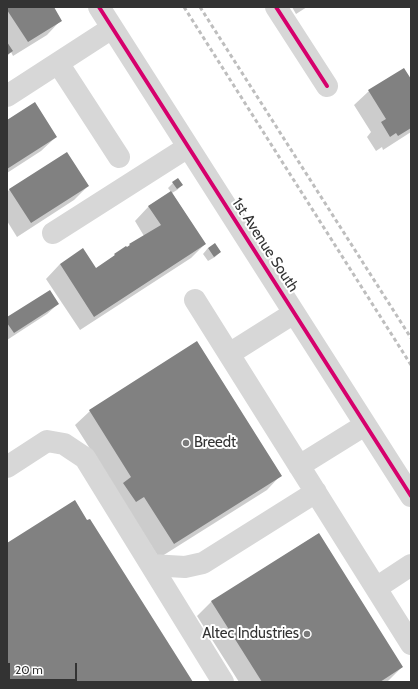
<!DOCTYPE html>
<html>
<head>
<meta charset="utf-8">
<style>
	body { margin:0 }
	#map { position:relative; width:418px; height:689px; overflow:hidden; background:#fff; font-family:Cabin,sans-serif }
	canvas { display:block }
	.frame { position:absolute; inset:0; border:8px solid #333; pointer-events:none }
	.scale { position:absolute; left:8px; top:663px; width:69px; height:18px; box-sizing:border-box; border:2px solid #333; border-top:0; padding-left:5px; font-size:12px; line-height:14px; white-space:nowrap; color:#333; -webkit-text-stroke:3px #fff; paint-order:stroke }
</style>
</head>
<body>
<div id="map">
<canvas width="418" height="689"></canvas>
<div class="frame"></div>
<div class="scale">20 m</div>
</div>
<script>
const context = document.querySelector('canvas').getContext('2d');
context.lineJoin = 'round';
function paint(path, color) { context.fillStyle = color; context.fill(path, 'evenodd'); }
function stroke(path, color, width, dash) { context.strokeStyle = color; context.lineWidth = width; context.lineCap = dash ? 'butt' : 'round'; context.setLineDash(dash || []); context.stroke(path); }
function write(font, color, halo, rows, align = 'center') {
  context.font = font + ' Cabin,sans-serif'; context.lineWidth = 4; context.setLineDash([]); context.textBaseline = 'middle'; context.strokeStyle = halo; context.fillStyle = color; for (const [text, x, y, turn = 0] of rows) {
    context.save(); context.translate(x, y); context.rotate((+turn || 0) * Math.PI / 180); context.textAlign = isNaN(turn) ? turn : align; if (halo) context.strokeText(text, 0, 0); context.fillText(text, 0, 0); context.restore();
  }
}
paint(new Path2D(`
	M7 7H52L61 20 47 35 13 56 11 52 7 56Z
	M292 7H307L296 14Z
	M404 69 411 81V132L383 150 382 147 376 151 367 137 371 132 354 105 369 91Z
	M7 121 56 137 41 151 7 173Z
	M173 183 182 185 177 190 172 193 205 244 191 258 80 330 46 279 60 264 96 269 109 260 115 255 126 248 130 245 144 236 135 221 149 206 171 192 168 188Z
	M88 186 74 200 17 237 7 221V192L10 189Z
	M208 248 220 252 215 257 208 261 203 254Z
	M58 304 47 314 7 340V318Z
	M90 411 281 475 267 490 159 558 75 425Z
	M318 534 402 667 387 682H239L197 616 211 602Z`), '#0003');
paint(new Path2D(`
	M7 7H54L62 21 28 42 7 10Z
	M7 42 13 51 7 55Z
	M404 68 411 79V128L398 136 396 133 390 137 381 122 386 119 368 90Z
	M35 102 57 137 7 169V120Z
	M67 152 89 186 31 223 9 189Z
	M178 178 183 185 177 189 172 182Z
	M171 191 206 244 94 317 60 264 83 248 96 268 115 255 114 254 126 246 127 247 130 245 129 244 161 225 148 206Z
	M215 243 221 252 214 257 208 248Z
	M50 290 59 304 14 333 7 323V317Z
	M197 341 282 476 174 544 144 497 136 502 123 483 131 477 89 410Z
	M75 500 87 520 90 519 193 682H7V543Z
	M319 533 403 667 380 682H262L211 601Z`), '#818181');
stroke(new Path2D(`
	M99 7 411 496
	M276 7 327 86
	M58 63 119 157
	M7 96 112 28
	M53 233 188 147
	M195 300 411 644
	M229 354 294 313
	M299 466 365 425
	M7 467 47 441 64 444 85 458 223 682
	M151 565 185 567 203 563 316 492
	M376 588 411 565`), '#d7d7d7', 22);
stroke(new Path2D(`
	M184 7 411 365
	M200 7 411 338`), '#bebebe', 3, [4, 3]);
stroke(new Path2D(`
	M99 7 411 496
	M276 7 327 86`), '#d6006c', 4);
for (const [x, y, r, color] of [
	[186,443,4,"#7a7a7a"],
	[307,634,4,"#7a7a7a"]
]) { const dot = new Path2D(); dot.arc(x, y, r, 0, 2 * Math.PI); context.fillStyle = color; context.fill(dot); stroke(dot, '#fff', 1.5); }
write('15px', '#333', '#fff', [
	["1st Avenue South",265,245,57]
]);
write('15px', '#333', '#fff', [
	["Breedt",194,443],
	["Altec Industries",299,634,"right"]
], 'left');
</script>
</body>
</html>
